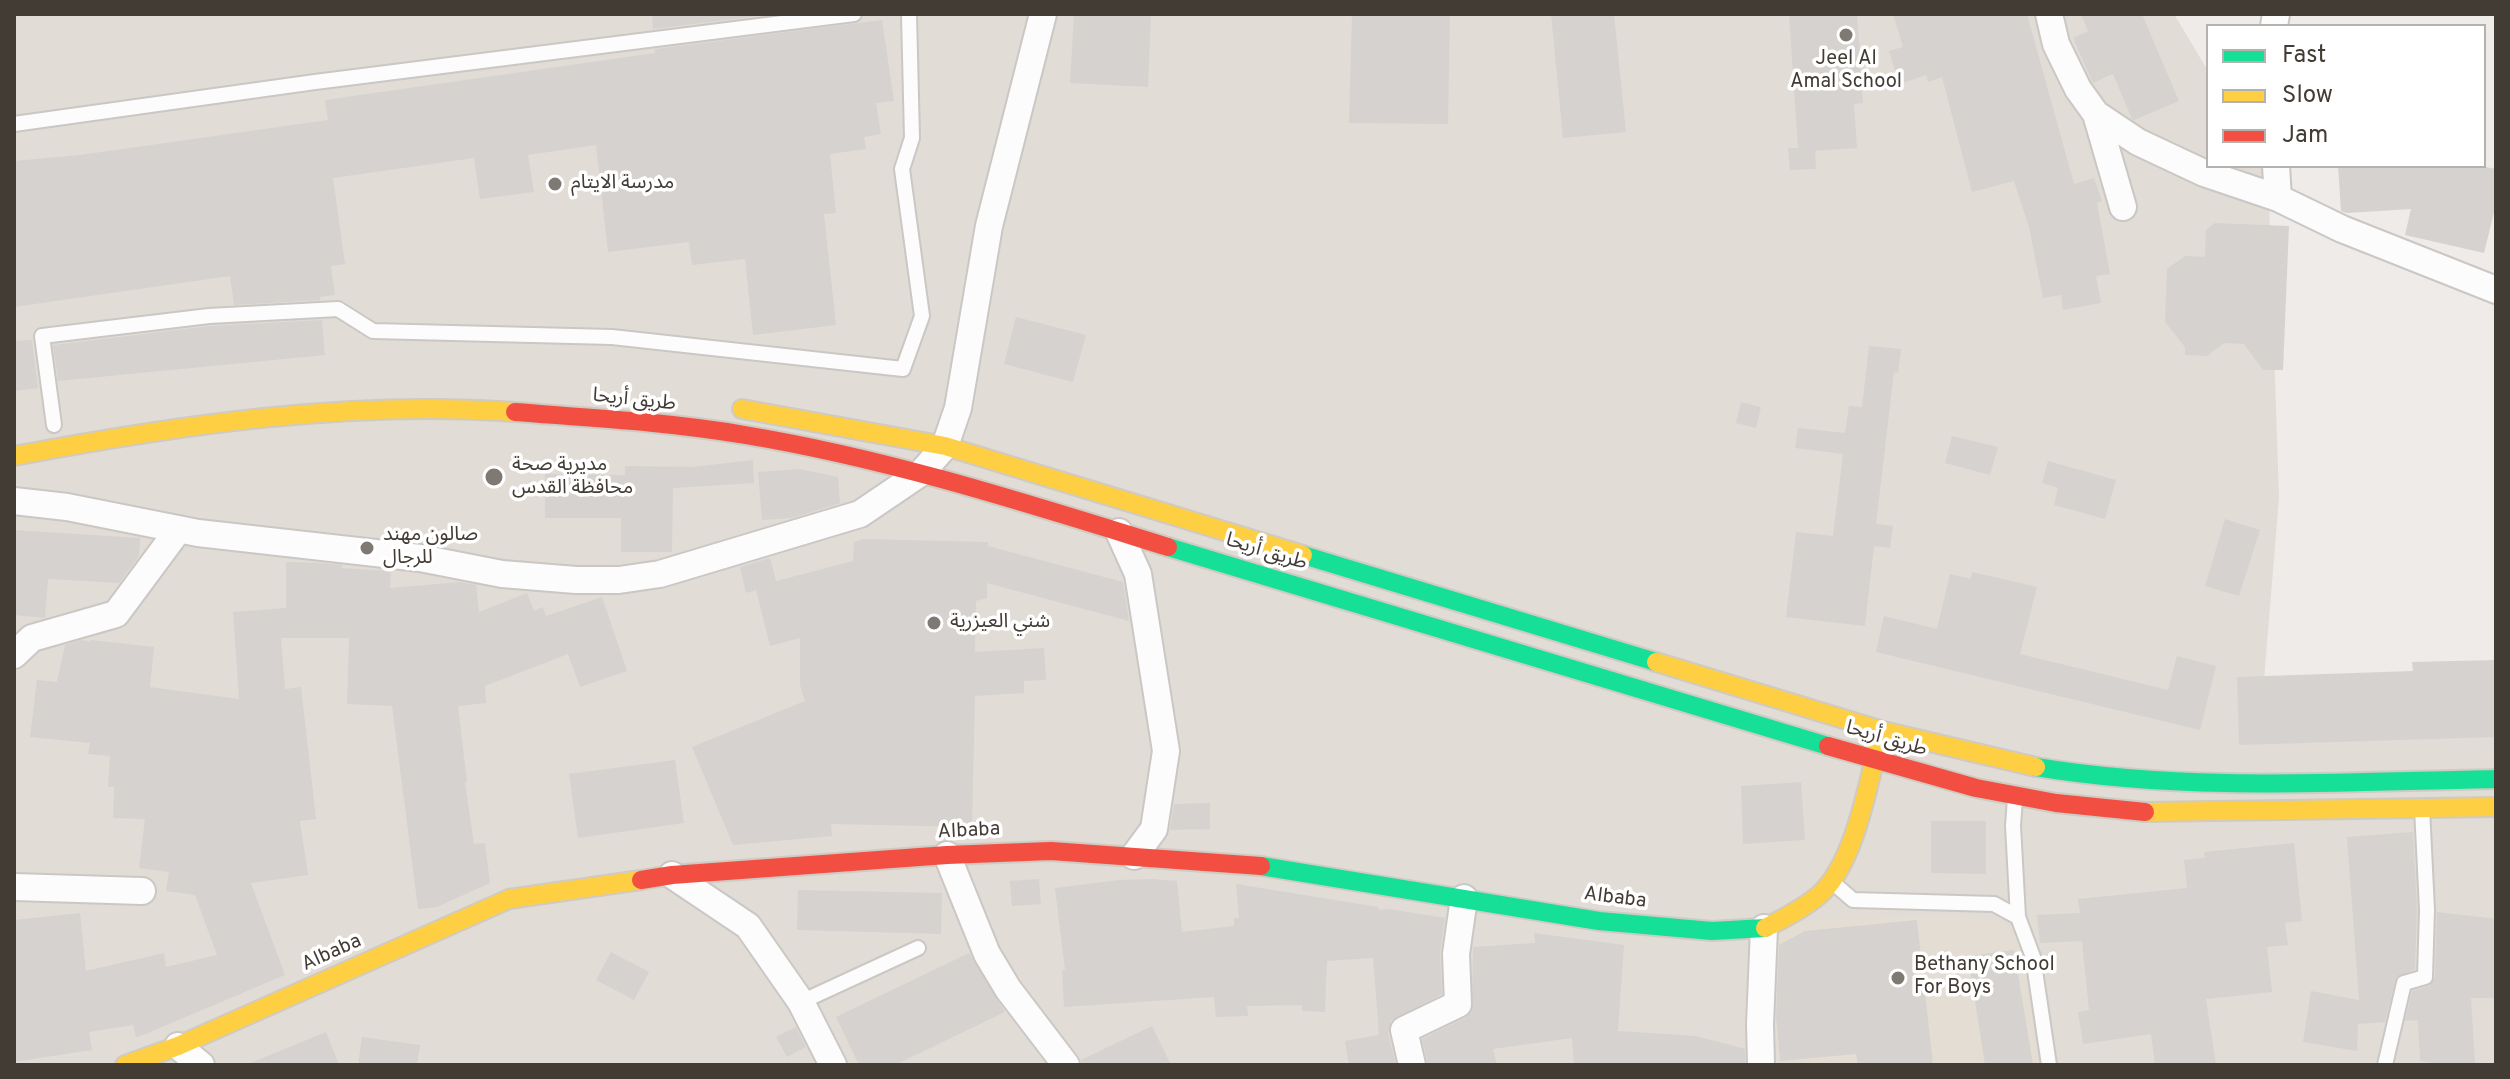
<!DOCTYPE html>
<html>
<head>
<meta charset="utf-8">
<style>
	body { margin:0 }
	#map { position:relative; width:2510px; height:1079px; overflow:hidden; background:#eeebe8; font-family:Overpass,sans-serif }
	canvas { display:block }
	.frame { position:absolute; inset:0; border:16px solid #433c35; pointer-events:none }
	.legend { position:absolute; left:2206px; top:24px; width:280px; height:144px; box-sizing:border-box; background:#fff; border:2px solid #b4b1ae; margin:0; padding:10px 14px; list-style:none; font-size:24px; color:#433c35 }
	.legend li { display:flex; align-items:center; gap:16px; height:40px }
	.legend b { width:40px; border:2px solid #b4b1ae }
</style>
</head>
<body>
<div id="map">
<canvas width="2510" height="1079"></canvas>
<div class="frame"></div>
<ul class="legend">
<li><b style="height:10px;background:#16e098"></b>Fast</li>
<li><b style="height:10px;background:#ffcf43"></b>Slow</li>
<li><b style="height:10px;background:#f24e42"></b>Jam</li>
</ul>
</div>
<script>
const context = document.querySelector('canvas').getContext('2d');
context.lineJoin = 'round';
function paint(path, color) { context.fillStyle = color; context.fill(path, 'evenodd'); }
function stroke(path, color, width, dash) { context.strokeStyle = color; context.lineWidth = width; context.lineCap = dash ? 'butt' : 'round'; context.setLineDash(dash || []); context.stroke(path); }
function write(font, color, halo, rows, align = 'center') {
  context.font = font + ' Overpass,"Noto Sans Arabic",sans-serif'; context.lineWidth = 7; context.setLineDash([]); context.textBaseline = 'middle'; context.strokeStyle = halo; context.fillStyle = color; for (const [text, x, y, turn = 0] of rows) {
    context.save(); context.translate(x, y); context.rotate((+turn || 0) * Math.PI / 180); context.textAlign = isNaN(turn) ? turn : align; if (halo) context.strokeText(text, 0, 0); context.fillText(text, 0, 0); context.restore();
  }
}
paint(new Path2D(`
	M14 14H2174L2208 71V166H2264L2268 172 2279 498 2264 680 2496 697V1065H14Z`), '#e1dcd5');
paint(new Path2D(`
	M1948 915 1996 920 2021 939 2039 1065H1772V938L1796 922Z`), '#e4ddd4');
paint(new Path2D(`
	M652 14H774L653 29Z
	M1074 14H1151L1148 87 1070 83Z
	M1352 14H1450L1448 124 1349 123Z
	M1551 14H1614L1626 132 1563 138Z
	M1789 14H1857L1863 103 1854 104 1857 148 1815 151 1816 169 1790 170 1788 148H1798Z
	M1893 14H2027L2074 184 2094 178 2102 201 2097 203 2110 274 2096 276 2101 303 2063 310 2061 295 2043 298 2029 227 2014 181 1972 192 1942 77 1928 82 1926 75 1899 84 1889 51 1903 47Z
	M2081 14H2142L2179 101 2134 120 2132 119 2113 74 2093 83 2092 81 2073 38 2088 31Z
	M882 20 894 101 876 103 881 134 864 137 866 149 830 154 836 213 824 214 836 325 753 335 745 259 692 265 689 242 608 252 596 145 528 155 534 192 480 199 474 158 333 178 345 264 331 266 335 295 320 297V300L234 305 230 276 14 307V161L80 155 328 120 325 100 655 53V49Z
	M2338 166H2480L2496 169V204L2484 253 2405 235 2411 209 2347 213 2341 211Z
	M2215 223 2289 226 2283 370H2263L2244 344 2224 343 2207 356 2185 355V347L2165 322 2167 269 2185 256 2205 257 2206 230Z
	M1016 317 1086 335 1073 382 1004 364Z
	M322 320 325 355 58 381 53 345 210 326Z
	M32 340 38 388 14 391V341Z
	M1869 346 1901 349 1898 373 1894 372 1876 524 1893 526 1890 548 1874 546 1865 626 1786 617 1796 532 1833 536 1843 454 1795 448 1798 428 1845 433 1849 406 1862 407Z
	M1741 402 1761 407 1756 428 1736 423Z
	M1952 436 1998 447 1990 475 1945 463Z
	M753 460 754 483 673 488 672 552H621V518H545V474L625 475V466L692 467Z
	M2048 461 2116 480 2105 519 2054 505 2058 488 2042 483Z
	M799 469 838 477 840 503 792 518 762 520 758 472Z
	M2225 519 2260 530 2239 596 2205 586Z
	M14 530 140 538 139 556 119 583 48 579 45 618 14 615Z
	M864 539 988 542V546L1123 582 1129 621 987 583V598L976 601 975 652 1044 648 1046 680 1024 681V693L975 696 972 827 831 824 832 836 733 845 692 747 805 701 800 685V638L770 646 756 590 746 593 740 567 770 558 776 581 853 561 854 542Z
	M286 562 319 563 342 565V568L391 571 390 588 460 582 476 585 479 612 527 593 534 611 543 607 546 616 602 597 627 671 580 687 568 654 485 686 486 703 458 706 467 782 465 783 474 844 485 843 490 883 437 907 418 909 392 706 347 704 349 638H281L285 689 301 687 316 819 300 821 308 875 251 883 285 975 143 1035 136 1037 133 1025 89 1032 92 1050 14 1062V920L80 913 86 971 164 953 166 967 217 955 195 895 166 891 169 872 139 868 145 819 113 818 114 787H108L110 756 88 754 90 743 30 737 37 680 57 682 65 645 82 640 91 642V640L154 647 150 687 239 699 233 612 286 608Z
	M1972 572 2037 587 2020 654 2168 690 2177 656 2216 666 2200 730 1876 652 1884 616 1937 629 1950 574 1971 579Z
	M2496 660V737L2239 745 2237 677 2413 671 2412 662Z
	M675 760 684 823 578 838 569 774Z
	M1801 782 1805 840 1743 844 1741 786Z
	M1210 803V829L1170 830 1174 804Z
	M1931 821H1986V874L1931 873Z
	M2413 832 2417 910 2415 969 2396 977 2385 1022 2358 1024 2357 1051 2303 1042 2311 991 2359 1000 2347 837Z
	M2294 843 2302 921 2285 923 2288 945 2267 947 2272 992 2206 999 2216 1065H2155L2151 1034 2083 1044 2078 1012 2089 1010 2082 941 2040 943 2037 915 2080 913 2078 899 2187 888 2184 860 2205 858 2204 852Z
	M1039 879 1041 904 1012 906 1010 881Z
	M1153 879 1177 881 1182 932 1234 926V918H1239L1236 884 1378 907 1379 910 1389 909 1445 918 1440 954 1442 994 1391 1021 1388 1033 1396 1065H1349L1345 1041 1379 1035 1373 958 1327 961 1325 1012 1302 1011V1005L1247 1006 1248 1016 1216 1017 1214 997 1064 1007 1062 970H1065L1055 888 1119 880Z
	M798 890 942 893 941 934 797 930Z
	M2437 912 2496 919V998H2471L2475 1065H2445L2420 1061 2418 1020 2405 1021 2412 991 2429 986 2435 978Z
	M1917 920 1933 1065H1858L1856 1054 1780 1061 1776 1016 1779 945 1805 931Z
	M1534 933 1624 945 1618 1031 1696 1036 1745 1049V1065H1574L1572 1038 1493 1049 1497 1065H1428L1422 1039 1465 1018 1472 1011 1473 947 1535 943Z
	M2014 950 2033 1065H1985L1968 956Z
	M611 952 649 972 634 1000 596 980Z
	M969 953 1005 1012 895 1065H859L836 1017Z
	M1152 1026 1171 1065H1082L1081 1060Z
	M796 1027 806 1047 787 1057 776 1037Z
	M326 1032 339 1065H248V1064Z
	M362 1037 420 1045 417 1065H358Z`), '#d6d2cf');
const lane = new Path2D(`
	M14 124 315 82 854 14
	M54 425 42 336 209 316 338 309 373 331 612 337 903 369 922 316 902 169 912 138 909 14
	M2015 798 2013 826 2018 917
	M1831 881 1853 900 1994 904 2018 917 2033 957 2049 1065
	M801 1002 918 948
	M2385 1065 2404 983 2425 977 2427 910 2422 808`);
const street = new Path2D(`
	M2049 14 2056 44 2078 89 2096 114 2123 207
	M2274 26 2276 14
	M2096 114 2138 142 2204 173 2278 198 2342 229 2496 290
	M2276 166 2278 198
	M14 501 67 507 198 533 420 558 502 574 576 580H619L660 574 860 514 922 472 945 446 958 408 989 226 1043 14
	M1119 532 1138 574 1166 751 1154 829 1134 856
	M14 655 32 638 116 614 179 529
	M947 855 987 954 1008 989 1066 1065
	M672 875 748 926 801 1002 833 1065
	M14 887 142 891
	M178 1046 201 1065
	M1412 1065 1404 1030 1458 1004 1456 954 1464 898
	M1761 1065 1760 1024 1764 928`);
const fast = new Path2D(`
	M1168 547 1828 746
	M1303 555 1656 662
	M2036 767C2187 792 2344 782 2496 779
	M1261 866 1599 921 1712 931 1765 928`);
const slow = new Path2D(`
	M742 409 945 446 1303 555
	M14 456C179 425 347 400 515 412
	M1656 662 1883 731 2036 767
	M2145 812 2496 807
	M1765 928C1783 919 1802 909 1818 896 1855 865 1868 783 1880 737
	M125 1065 178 1046 509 899 641 880`);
const jam = new Path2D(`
	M515 412C592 418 669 422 745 435 890 459 1029 504 1168 547
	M1828 746 1976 788 2056 803 2145 812
	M641 880 672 875 947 855 1051 851 1261 866`);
stroke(lane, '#cac7c4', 18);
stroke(street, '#cac7c4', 30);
stroke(fast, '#cfcac2', 22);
stroke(slow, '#cfcac2', 22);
stroke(jam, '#cfcac2', 22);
stroke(lane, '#fcfcfc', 14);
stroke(street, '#fcfcfc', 26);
stroke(fast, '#16e098', 18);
stroke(slow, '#ffcf43', 18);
stroke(jam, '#f24e42', 18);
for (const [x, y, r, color] of [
	[1846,35,8,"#7f7974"],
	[555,184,8,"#7f7974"],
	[494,477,10,"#7f7974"],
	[367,548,8,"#7f7974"],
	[934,623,8,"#7f7974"],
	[1898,978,8,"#7f7974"]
]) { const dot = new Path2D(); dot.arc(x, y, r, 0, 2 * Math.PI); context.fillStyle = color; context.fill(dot); stroke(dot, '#fff', 3); }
write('20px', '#433c35', '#fff', [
	["Jeel Al",1846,60,"center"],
	["Amal School",1846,83,"center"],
	["مدرسة الايتام",571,184],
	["مديرية صحة",512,466],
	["محافظة القدس",512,489],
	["صالون مهند",383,536],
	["للرجال",383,559],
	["شني العيزرية",950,623],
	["Bethany School",1914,966],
	["For Boys",1914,989]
], 'left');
write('20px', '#433c35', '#fff', [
	["طريق أريحا",634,401,6],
	["طريق أريحا",1266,553,17],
	["طريق أريحا",1886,740,16],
	["Albaba",969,832,-3],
	["Albaba",1615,899,7],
	["Albaba",332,954,-24]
]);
</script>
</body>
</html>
